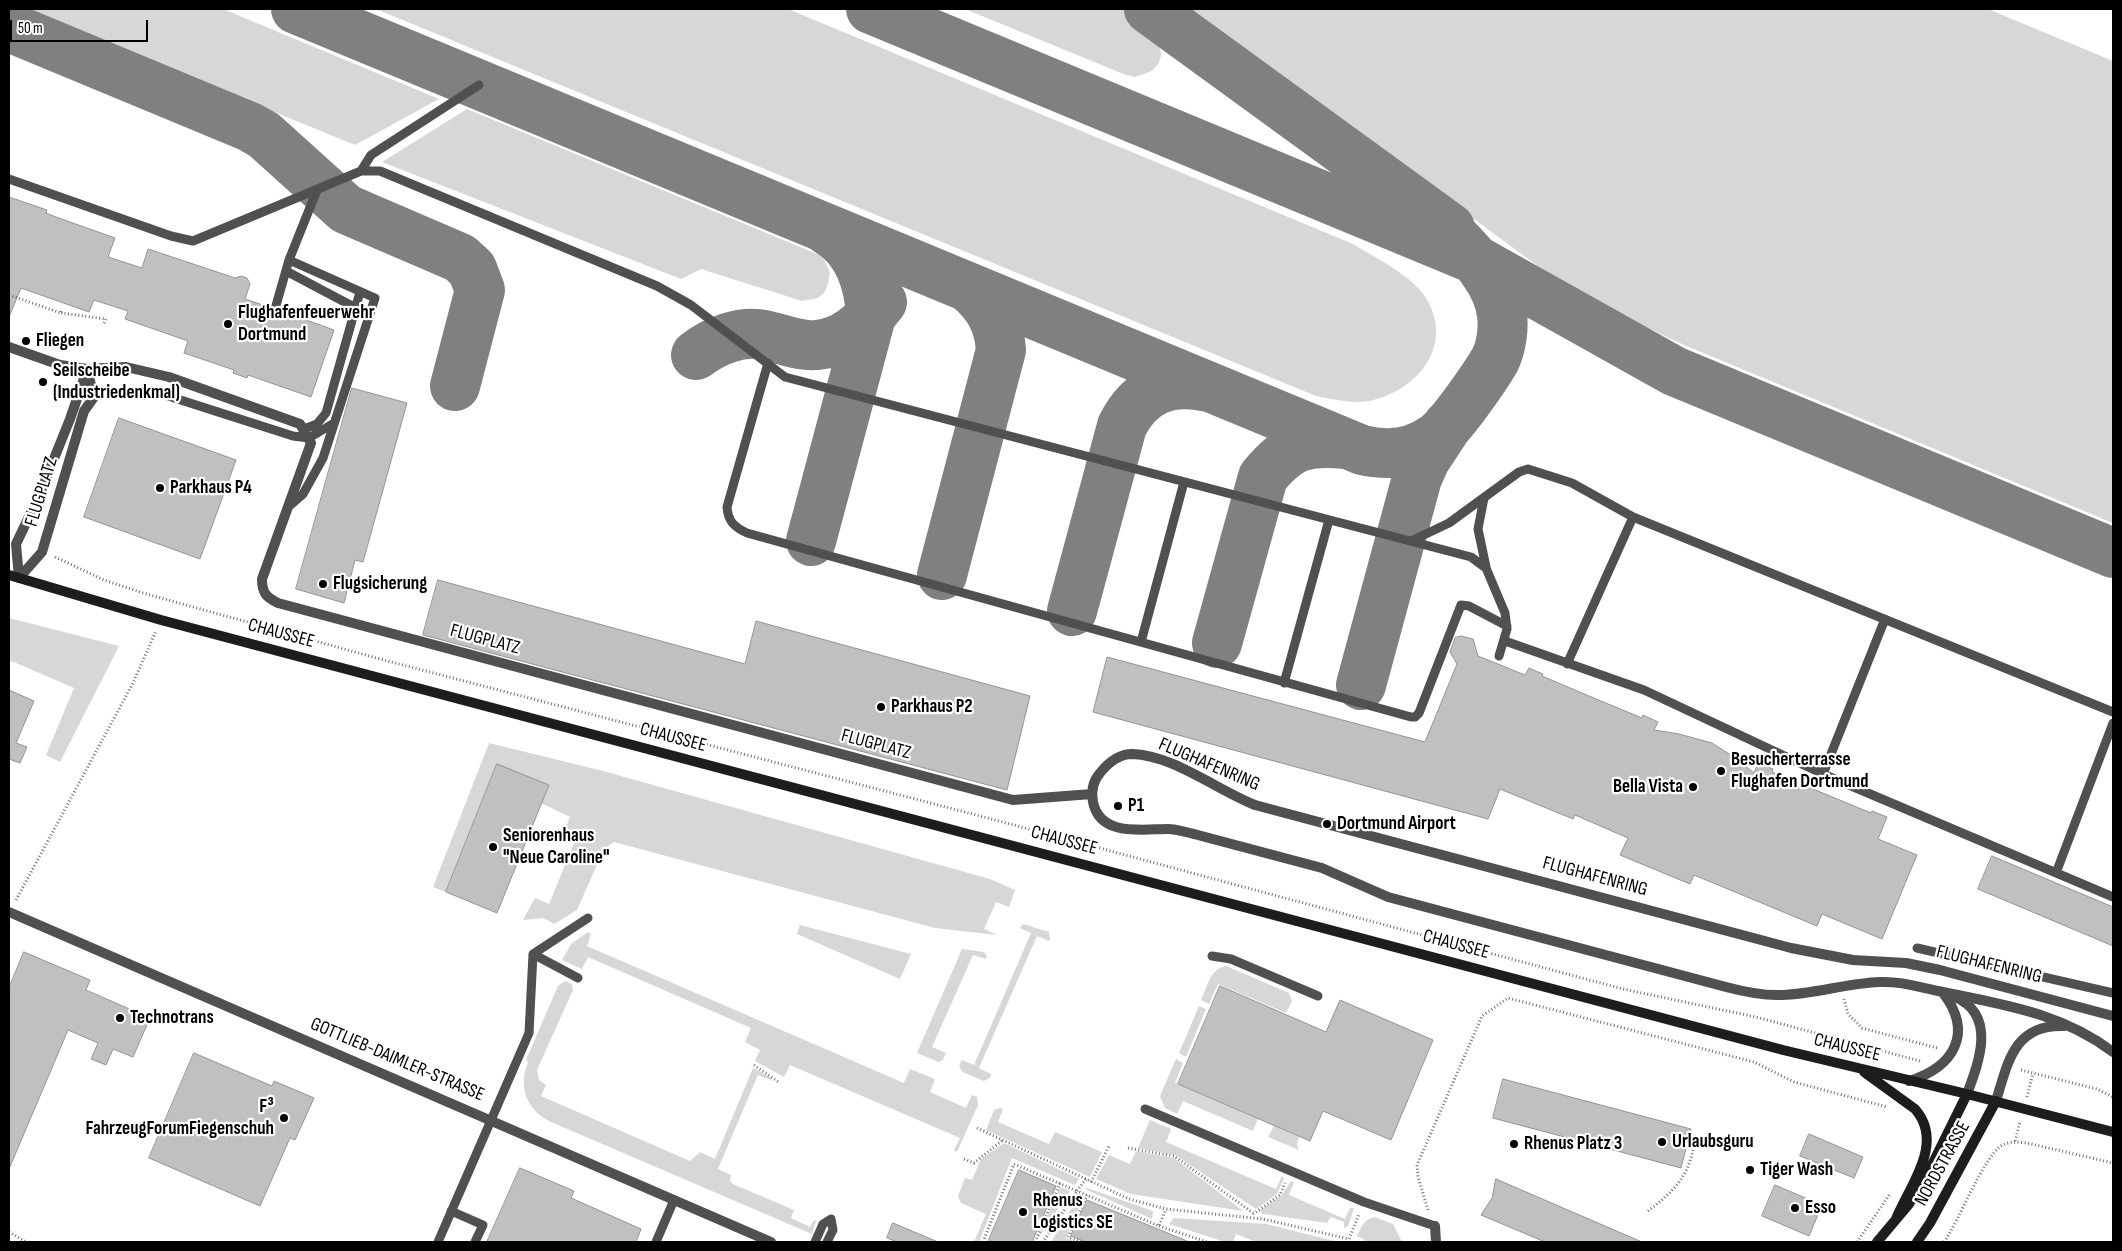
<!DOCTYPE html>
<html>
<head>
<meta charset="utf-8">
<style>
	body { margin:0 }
	#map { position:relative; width:2122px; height:1251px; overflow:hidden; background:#fff; font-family:"Sofia Sans Condensed",sans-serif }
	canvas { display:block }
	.frame { position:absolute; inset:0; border:10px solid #000; pointer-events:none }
	.scale { position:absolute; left:10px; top:20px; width:138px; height:22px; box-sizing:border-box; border:2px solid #000; border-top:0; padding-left:6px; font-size:15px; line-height:18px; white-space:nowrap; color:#000; -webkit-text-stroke:4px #fff; paint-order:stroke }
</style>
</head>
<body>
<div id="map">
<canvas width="2122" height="1251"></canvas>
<div class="frame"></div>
<div class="scale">50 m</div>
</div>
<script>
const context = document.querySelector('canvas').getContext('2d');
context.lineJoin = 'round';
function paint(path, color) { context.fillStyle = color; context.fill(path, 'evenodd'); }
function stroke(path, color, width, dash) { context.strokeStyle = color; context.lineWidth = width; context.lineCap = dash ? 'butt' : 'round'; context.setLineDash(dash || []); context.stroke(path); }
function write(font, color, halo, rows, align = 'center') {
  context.font = font + ' "Sofia Sans Condensed",sans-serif'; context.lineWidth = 4.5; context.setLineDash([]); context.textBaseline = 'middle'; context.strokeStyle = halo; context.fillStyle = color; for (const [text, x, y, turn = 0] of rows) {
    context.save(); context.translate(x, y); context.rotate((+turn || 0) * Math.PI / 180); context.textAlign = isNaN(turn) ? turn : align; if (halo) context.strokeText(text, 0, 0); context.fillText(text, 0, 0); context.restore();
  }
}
paint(new Path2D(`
	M23 9H223L439 99 355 145Z
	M376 9H788L1353 244C1374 257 1413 276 1426 298 1455 346 1417 391 1369 401 1351 404 1333 399 1316 396Z
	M965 9H1122L1156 36 1160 44 1161 55 1159 63 1152 71 1135 77 1126 75Z
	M1188 9H1988L2113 61V523L1684 345 1633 321 1546 272Z
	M467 109 822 256 830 272C829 280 827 294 818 298 813 300 808 299 802 301L701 269 681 279 382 162Z
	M9 618 119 646 60 762 46 755 74 688 9 660Z
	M489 743 603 771 990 879 1015 890 1009 907 996 902 984 929 997 935 935 928 614 842 604 849 577 910 554 924 543 918 523 920 535 898 549 904 576 838 564 832 570 817 541 803 497 764 446 892 433 887Z
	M800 924V925L911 954 900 979 797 934Z
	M1023 924 1049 932 1050 939 1049 941 1037 936 979 1068 991 1074 990 1078 984 1081 962 1072 959 1065 962 1060 974 1065 1031 933 1020 928Z
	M588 932 591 934 587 946 904 1083 910 1069 935 1079 930 1092 966 1108 972 1095 977 1097 978 1105 957 1152 954 1150 960 1138 790 1065 784 1077 755 1061 760 1050 745 1042 751 1028 588 957 582 969 562 960 571 944Z
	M962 949 984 952 987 956 986 959 973 955 932 1047 946 1053 943 1060 939 1062 917 1053Z
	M1226 966 1289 993 1292 1001 1286 1013 1218 984 1209 1004 1201 1000C1207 988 1210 968 1226 966Z
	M565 981 572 984 573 990 537 1070 539 1080 546 1085 541 1096 690 1161 700 1152 715 1159 753 1068 772 1078 771 1080 758 1075 718 1169 731 1175 730 1181 733 1184 794 1210 791 1218 810 1227 814 1220 816 1221 812 1234 551 1122C526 1110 518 1087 528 1062L526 1060 558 986Z
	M1199 1006 1206 1009 1186 1057 1179 1053Z
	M1176 1059 1183 1063 1175 1083 1258 1119 1253 1131 1183 1101 1177 1114 1165 1108 1160 1096Z
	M1000 1108 1003 1109 998 1122 1049 1144 1055 1132 1102 1152 1090 1177 986 1130 994 1110Z
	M1150 1120 1171 1129 1166 1142 1276 1189 1282 1176 1284 1178 1277 1194 1256 1209 1175 1155 1138 1148Z
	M1274 1126 1299 1137 1297 1144 1299 1150 1268 1137Z
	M1004 1143 1079 1179 1075 1185 1012 1158 979 1242H974L986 1214 961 1203 958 1196 965 1178 972 1180 981 1159Z
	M1136 1151 1174 1158 1243 1211 1131 1194 1096 1179 1109 1155 1130 1164Z
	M1291 1181 1294 1182 1289 1195 1345 1219 1350 1208H1354L1348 1226 1344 1228V1222L1331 1217 1327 1223 1263 1214 1259 1211 1282 1195Z
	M1060 1187 1070 1191 1037 1240Z
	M1087 1188 1153 1211 1152 1219 1085 1189Z
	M1079 1196 1083 1198 1066 1238 1076 1242H1051Z
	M1375 1217 1393 1224 1402 1242H1364L1365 1240 1357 1236C1362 1226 1364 1219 1375 1217Z
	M1174 1218 1266 1224 1339 1242H1256L1236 1234 1233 1242H1225L1169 1224Z`), '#d7d7d7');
stroke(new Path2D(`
	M296 9 1362 450C1387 456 1413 454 1435 438 1450 428 1485 377 1495 360 1501 348 1504 329 1502 315 1498 276 1462 246 1437 219
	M871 9 1472 258 1674 371 2113 553
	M1149 9 1450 228
	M9 27 250 127 264 135 346 209 460 258 472 269 480 290 455 386
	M696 355C714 341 741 330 764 335 781 338 799 347 817 345 844 343 866 323 882 302
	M811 541 871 316C869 282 859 249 827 230
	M942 575 1001 350C999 323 989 304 968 287
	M1072 611 1122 426C1140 390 1169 378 1208 387
	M1217 643 1263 477C1289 445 1306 440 1346 444
	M1361 685 1417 478 1425 460 1448 425`), '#808080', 50);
const building = new Path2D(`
	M9 197 47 210 46 213 56 217 115 238 108 257 142 268 148 249 235 278 241 276 247 278 250 284 245 299 269 307 273 315 281 311 334 330 311 397 248 375 247 378 233 373 234 370 184 353 188 341 125 319 128 311 94 300 89 312 21 288 9 317Z
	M352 388 407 403 363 562 355 560 344 603 296 589Z
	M119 418 236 460 200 559 84 517Z
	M438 580 745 664 756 621 1030 696 1007 790 423 635Z
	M1461 636 1473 639 1478 656 1525 675 1529 668 1543 674 1542 676 1589 696 1642 718 1643 715 1658 722 1654 730 1679 734 1712 743 1737 759 1754 773 1758 763 1773 769 1772 772 1871 813 1872 811 1887 817 1878 839 1917 855 1882 939 1822 914 1817 926 1694 875 1690 884 1620 855 1628 838 1575 815 1573 819 1500 789 1488 819 1093 712 1107 657 1425 742 1457 664 1450 652 1455 638Z
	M9 690 34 701 16 743 27 747 20 763 9 759Z
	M497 764 549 785 497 913 446 892Z
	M1992 856 2113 907V946L1978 889Z
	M24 952 90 980 86 990 150 1018 133 1057 113 1049 106 1065 91 1059 98 1043 68 1030 9 1169V988Z
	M1220 986 1326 1032 1340 1000 1433 1040 1391 1140 1323 1111 1310 1141 1178 1084Z
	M194 1053 272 1086 274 1081 314 1098 295 1140 290 1138 260 1206 149 1158Z
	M1503 1079 1691 1129 1681 1168 1493 1118Z
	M1809 1134 1863 1157 1854 1178 1800 1156Z
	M520 1168 574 1191 571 1198 641 1229 636 1242H487Z
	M1019 1170 1056 1186 1032 1242H988Z
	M1496 1179 1642 1242H1545L1481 1215 1492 1198Z
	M1775 1185 1822 1205 1809 1236 1762 1216Z
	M1087 1200 1187 1241V1242H1086L1071 1236Z
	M893 1223 938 1242H897L887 1238Z`);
paint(building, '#c0c0c0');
stroke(building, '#949494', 1);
stroke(new Path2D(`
	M9 295 61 313 62 311
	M61 313 106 319 104 324
	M55 557 104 580 143 593 380 659 984 817 1623 989 1756 1017 1920 1061
	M16 900 133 683 156 631
	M1844 999 1848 1014 1862 1028 1937 1048
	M754 1065 780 1083
	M2021 1070 2097 1089 2113 1097
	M2027 1097 2033 1073
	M977 1128 1129 1199 1166 1209 1263 1219 1349 1239 1359 1214
	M2015 1141 2020 1122
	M1128 1148 1174 1156 1253 1213
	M964 1159 974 1163 1003 1140
	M1086 1179 1077 1191 1159 1226 1166 1209
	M1091 1182 1109 1146
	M1428 1210 1418 1177 1417 1165 1482 1016 1508 998 1754 1062 1794 1082 1887 1107
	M1648 1211C1673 1192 1690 1176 1694 1143L1689 1138
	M1253 1214 1280 1195 1285 1183
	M1159 1226 1207 1242
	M9 1232 26 1242
	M983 1242 1014 1164 1077 1191 1043 1242
	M1035 1242 1060 1183
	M1081 1242 1068 1237 1087 1195
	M1857 1242 1890 1194
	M1944 1242C1959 1221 1983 1158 2001 1146 2009 1141 2018 1142 2027 1143L2113 1163`), '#727272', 3, [1, 2.5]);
stroke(new Path2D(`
	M361 171 371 155 479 85
	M9 179 171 236 193 241 361 171H380L657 286 691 305 785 377 1471 557 1486 568 1505 613 1507 629 1499 656
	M286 271 356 308
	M275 309 289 260 317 190
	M768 363 727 507C728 521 734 527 747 533L1411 717H1415L1419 713 1461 605 1469 606 1507 626
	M165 395 293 436 309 438 334 423
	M304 429 317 424 326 413 360 292
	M1484 498 1478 529 1486 567
	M288 507 303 494 323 458 375 298 289 260
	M1411 541 1449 523 1519 472 1528 469 1572 483 1633 517 2113 712
	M1505 641 1644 690 1823 774 2113 897
	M1141 642 1184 482
	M1567 664 1633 517
	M1284 683 1329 520
	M1823 774 1885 619
	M2056 873 2113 723
	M1917 948 2113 993
	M533 954 588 918
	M533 954 578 978
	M1212 956 1231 959 1318 996
	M1145 1109 1364 1202 1435 1226
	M451 1211 483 1225 475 1242
	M438 1242 529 1033 533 954
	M656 1242 674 1200
	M815 1242 823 1224 831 1219 833 1230 827 1242`), '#505050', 9);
stroke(new Path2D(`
	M9 347 60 365 87 369 126 367 169 377 300 424 311 443 262 579C262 593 266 597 278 603L1013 800 1092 794
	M19 578 42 552 84 411 94 397 87 369
	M19 578 16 544 39 496 70 419 87 370
	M9 912 771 1242
	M1955 997C1997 1015 1979 1062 1967 1094
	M2113 1016 1940 970 1906 963 1853 960 1791 948 1255 805C1217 790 1173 755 1132 754 1118 754 1108 763 1100 773 1093 781 1091 791 1093 802 1100 837 1142 829 1168 829 1176 829 1185 832 1194 834L1322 868 1388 897 1726 987C1745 992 1763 996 1782 995 1815 994 1847 983 1880 982 1902 981 1921 988 1943 992 2005 1005 2061 1013 2113 1052
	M1909 1081C1954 1067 1974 1033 1943 993
	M1996 1101C2008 1062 2014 1024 2064 1026
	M1435 1226 1436 1242`), '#505050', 10);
stroke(new Path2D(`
	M9 575 161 620 1783 1050 1967 1094 2113 1132
	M1864 1072 1915 1109C1945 1143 1910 1185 1896 1219
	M1877 1242 1909 1204 1928 1173 1967 1094
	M1917 1242 1930 1223 1996 1101`), '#1d1d1d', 10);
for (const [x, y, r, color] of [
	[228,324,5,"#000"],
	[26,341,5,"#000"],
	[43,382,5,"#000"],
	[160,488,5,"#000"],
	[323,584,5,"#000"],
	[881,707,5,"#000"],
	[1721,771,5,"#000"],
	[1693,787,5,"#000"],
	[1118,806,5,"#000"],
	[1327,824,5,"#000"],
	[493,847,5,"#000"],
	[120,1018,5,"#000"],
	[284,1118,5,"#000"],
	[1662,1142,5,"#000"],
	[1514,1144,5,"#000"],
	[1750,1170,5,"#000"],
	[1795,1208,5,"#000"],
	[1023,1212,5,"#000"]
]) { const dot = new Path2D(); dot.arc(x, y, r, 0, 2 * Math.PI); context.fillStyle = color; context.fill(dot); stroke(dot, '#fff', 2); }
write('bold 19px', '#000', '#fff', [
	["Flughafenfeuerwehr",238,313],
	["Dortmund",238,335],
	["Fliegen",36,341],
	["Seilscheibe",53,371],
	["(Industriedenkmal)",53,393],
	["Parkhaus P4",170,488],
	["Flugsicherung",333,584],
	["Parkhaus P2",891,707],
	["Besucherterrasse",1731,760],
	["Flughafen Dortmund",1731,782],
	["Bella Vista",1683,787,"right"],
	["P1",1128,806],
	["Dortmund Airport",1337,824],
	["Seniorenhaus",503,836],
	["\"Neue Caroline\"",503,858],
	["Technotrans",130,1018],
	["F³",274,1107,"right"],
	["FahrzeugForumFiegenschuh",274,1129,"right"],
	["Urlaubsguru",1672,1142],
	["Rhenus Platz 3",1524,1144],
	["Tiger Wash",1760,1170],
	["Rhenus",1033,1201],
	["Logistics SE",1033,1223],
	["Esso",1805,1208]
], 'left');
write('19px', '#000', '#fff', [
	["FLUGPLATZ",42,492,-73],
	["CHAUSSEE",281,634,15],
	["FLUGPLATZ",485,640,15],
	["CHAUSSEE",673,738,15],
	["FLUGPLATZ",876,745,15],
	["FLUGHAFENRING",1209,765,23],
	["CHAUSSEE",1064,841,15],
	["FLUGHAFENRING",1595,877,15],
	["CHAUSSEE",1456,945,15],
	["FLUGHAFENRING",1989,965,14],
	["CHAUSSEE",1847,1048,14],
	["GOTTLIEB-DAIMLER-STRASSE",397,1060,23],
	["NORDSTRASSE",1943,1164,-61]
]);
</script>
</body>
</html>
